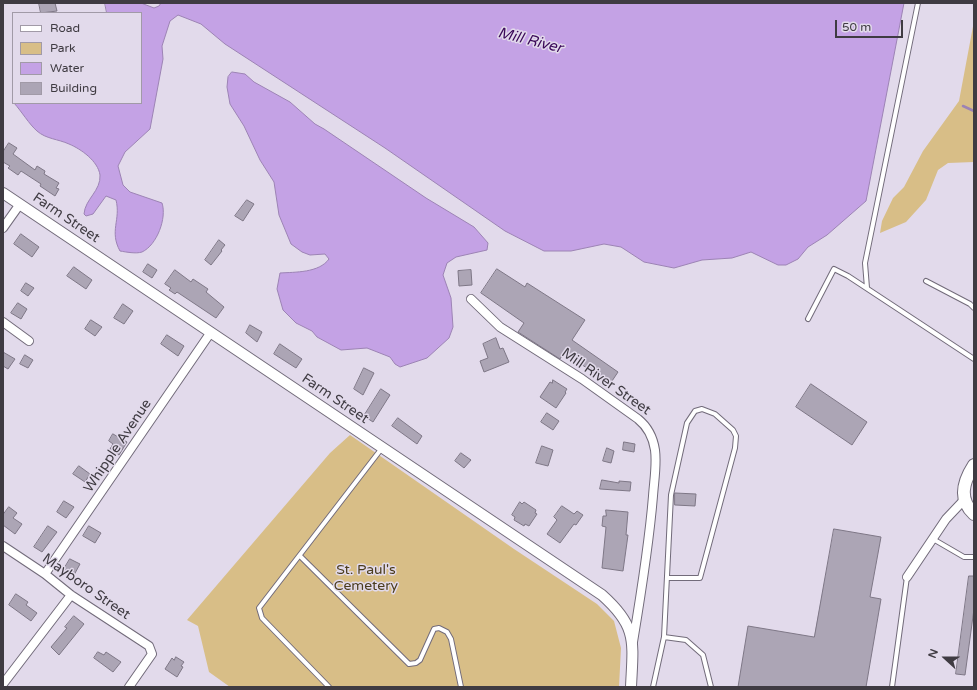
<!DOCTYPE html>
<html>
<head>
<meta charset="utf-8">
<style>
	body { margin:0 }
	#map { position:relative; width:977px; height:690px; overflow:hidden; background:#e2daeb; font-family:"Varela Round",sans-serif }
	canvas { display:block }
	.frame { position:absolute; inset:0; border:4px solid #3f3b42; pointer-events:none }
	.legend { position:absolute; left:12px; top:12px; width:130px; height:92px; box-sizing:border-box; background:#e2daeb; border:1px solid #a19aa7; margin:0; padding:5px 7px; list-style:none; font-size:12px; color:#3f3b42 }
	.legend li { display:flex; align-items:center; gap:8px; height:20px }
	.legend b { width:20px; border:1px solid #a19aa7 }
	.north { position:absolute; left:925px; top:638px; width:40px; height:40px; -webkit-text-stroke:3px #e2daeb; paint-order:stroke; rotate:291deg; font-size:11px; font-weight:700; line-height:16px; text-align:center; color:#3f3b42 }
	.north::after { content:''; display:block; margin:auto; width:14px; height:18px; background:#3f3b42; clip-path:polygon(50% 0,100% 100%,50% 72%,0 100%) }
	.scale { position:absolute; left:835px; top:20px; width:68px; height:18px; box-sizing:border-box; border:2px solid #3f3b42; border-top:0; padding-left:5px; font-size:12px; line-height:14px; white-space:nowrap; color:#3f3b42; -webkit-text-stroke:3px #e2daeb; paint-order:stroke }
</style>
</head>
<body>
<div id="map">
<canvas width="977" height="690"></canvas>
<div class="frame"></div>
<ul class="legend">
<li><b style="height:5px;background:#fff"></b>Road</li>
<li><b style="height:11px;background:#d8be87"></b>Park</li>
<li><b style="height:11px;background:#c4a2e5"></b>Water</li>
<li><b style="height:11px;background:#aca5b5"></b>Building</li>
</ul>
<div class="north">N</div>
<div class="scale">50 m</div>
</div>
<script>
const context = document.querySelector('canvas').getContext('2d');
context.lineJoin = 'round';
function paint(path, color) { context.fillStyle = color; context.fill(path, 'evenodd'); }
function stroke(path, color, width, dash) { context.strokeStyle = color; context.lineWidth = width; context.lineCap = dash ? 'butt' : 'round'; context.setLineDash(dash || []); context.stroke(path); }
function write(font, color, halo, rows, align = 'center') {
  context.font = font + ' "Varela Round",sans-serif'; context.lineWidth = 3; context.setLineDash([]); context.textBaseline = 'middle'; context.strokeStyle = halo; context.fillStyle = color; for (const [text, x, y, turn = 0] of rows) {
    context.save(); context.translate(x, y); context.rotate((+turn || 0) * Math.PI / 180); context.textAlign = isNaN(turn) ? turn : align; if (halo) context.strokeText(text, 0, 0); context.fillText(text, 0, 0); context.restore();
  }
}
paint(new Path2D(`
	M974 21V162L948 163 938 170 926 200 906 222 880 233 882 221 893 198 904 187 923 151 959 101Z
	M350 435 514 549 597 604 614 621 621 648 619 687H230L209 672 198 626 187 620 330 453Z`), '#d8be87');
const water = new Path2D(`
	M105 3H141L154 8 159 6 161 3H904L866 201 827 235 808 247 798 259 786 265H778L751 252 732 258 702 260 674 268 644 262 621 247 604 244 571 251H544L505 231 385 148 225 44 201 24 178 15 170 21 162 46 163 59 150 129 125 152 118 166 123 185 130 192 162 203C167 218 157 245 142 252 136 254 126 252 120 251 109 231 121 220 116 200L106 196 93 214 86 216 84 214C85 199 101 191 100 175 98 161 81 149 69 144 58 139 46 139 37 131 29 124 22 112 14 103H141V13H107Z
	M232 72 245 74 254 82 290 102 315 124 324 129 426 198 474 227 488 243 487 250 456 257 447 263 443 275 451 298 453 327 449 338 427 358 400 367 395 364 390 357 367 348 341 350 317 337 312 331 296 323 283 310 277 289 280 273C295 272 319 273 329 259L325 254 310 255 302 252 291 244 279 215 274 182 260 160 244 126 230 104 227 87 228 77Z`);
paint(water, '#c4a2e5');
stroke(water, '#9c83b4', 1);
stroke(new Path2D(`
	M963 106 974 111`), '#9c83b4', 2.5);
const building = new Path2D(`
	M39 3H55L57 11 41 13Z
	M9 143 17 148 13 154 35 170 37 166 45 171 44 174 59 183 56 188 59 189 55 196 40 186 41 184 21 171 18 175 8 168 10 166 3 162V152Z
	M247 200 254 204 243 221 235 216Z
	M21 234 39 247 32 257 14 244Z
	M219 240 225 245 221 250 222 251 211 265 205 260Z
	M148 264 157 270 152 278 143 272Z
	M74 267 92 280 86 289 67 276Z
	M497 269 525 287 527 283 585 320 572 340 618 372 610 384 578 362 577 363 563 354 560 359 518 332 524 323 481 293Z
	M175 270 191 282 193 279 208 289 206 292 224 307 216 318 177 292 175 294 169 290 171 288 165 284Z
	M471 270 472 285 459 286 458 271Z
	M26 283 34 288 28 296 21 291Z
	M18 303 27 309 21 319 11 313Z
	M123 304 133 311 124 324 114 318Z
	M91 320 102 327 95 336 85 329Z
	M250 325 262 332 257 342 246 333Z
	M167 335 184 346 178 356 161 344Z
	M496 338 500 349 503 348 509 362 484 372 480 361 488 358 483 344Z
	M280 344 302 359 296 368 274 354Z
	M3 352 15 359 8 369 3 366Z
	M25 355 33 360 28 368 20 364Z
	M364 368 374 373 363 395 354 389Z
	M553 380 567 389 565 392 566 393 556 408 540 397 550 382 552 383Z
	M811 384 867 422 852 445 796 407Z
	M381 389 390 395 373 422 364 416Z
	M547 413 559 421 553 430 541 422Z
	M398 418 422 436 417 444 392 426Z
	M113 434 127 442 119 455 110 449 113 444 109 441Z
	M624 442 635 444 634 452 623 450Z
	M542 446 553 450 548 466 536 463Z
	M607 448 614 451 611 463 603 461Z
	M461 453 471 460 464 468 455 461Z
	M79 466 90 474 85 482 73 474Z
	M602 480 619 483V481L631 482 630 491 600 489Z
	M675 493 696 494 695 506 675 505Z
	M64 501 74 507 66 518 57 512Z
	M520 502 522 504 524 502 536 510 535 513 537 514 529 526 525 524 524 526 514 520 515 517 512 515Z
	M562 506 574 514 577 511 583 515 576 525 574 524 560 543 547 534 557 520 554 517Z
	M9 507 17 513 13 518 22 524 15 534 3 525V515Z
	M606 510 628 512 626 535H628L623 571 602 568 606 527 602 526 603 516H606Z
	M48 526 57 532 42 552 34 547Z
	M89 526 101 533 95 543 83 536Z
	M834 529 881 537 870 597 881 599 866 687H738L748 626 814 637Z
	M70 559 80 564 74 575 64 569Z
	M969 576H974V609L965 675 956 674Z
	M16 594 28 602 26 605 37 613 31 621 9 605Z
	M74 616 84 624 59 655 51 647 67 628 65 627Z
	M98 652 104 655 106 652 121 662 113 672 94 658Z
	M176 657 184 662 181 666 183 667 177 677 165 669 172 658 174 660Z`);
paint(building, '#aca5b5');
stroke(building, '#7e7786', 1);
const service = new Path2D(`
	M926 281 970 304 974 308
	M867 288 865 263 918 3
	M808 319 834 269 848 276 974 359
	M933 539 964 557H974
	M300 556 409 664 416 663 420 660 434 629 439 628 447 632 451 639 461 687
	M664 637 686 640 703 655 711 687
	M329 687 262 618 259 608 382 448
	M653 687 664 637 671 495 687 423 695 411 702 409 715 414 733 430 736 436 735 448 700 578H668
	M892 687 907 577`);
const minor = new Path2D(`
	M3 228 20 204
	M471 299 500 327 582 379 638 419C648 427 653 437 655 450 657 465 654 481 653 496 649 545 641 594 633 642
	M3 322 29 341
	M3 546 45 574 71 595 149 646 152 654 129 687
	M45 574 211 332
	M907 577 946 519 964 500
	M3 684 71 595`);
const tertiary = new Path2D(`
	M3 193 602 595C638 627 633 642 631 687`);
const secondary = new Path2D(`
	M974 465C963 482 958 499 974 514`);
stroke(service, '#726b7a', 6);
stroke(minor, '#726b7a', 10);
stroke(tertiary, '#726b7a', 12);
stroke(secondary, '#726b7a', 14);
stroke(service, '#fff', 4);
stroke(minor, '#fff', 8);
stroke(tertiary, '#fff', 10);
stroke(secondary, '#fff', 12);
write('14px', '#3f3b42', '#e2daeb', [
	["Farm Street",66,218,34],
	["Mill River Street",606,382,35],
	["Farm Street",335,399,34],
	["Whipple Avenue",118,446,-56],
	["Mayboro Street",86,587,35]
]);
write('14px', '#4b3d1d', '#e2daeb', [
	["St. Paul's",366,570],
	["Cemetery",366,586]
]);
write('italic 15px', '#3b0a59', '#e2daeb', [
	["Mill River",530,41,14]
]);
</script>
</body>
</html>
